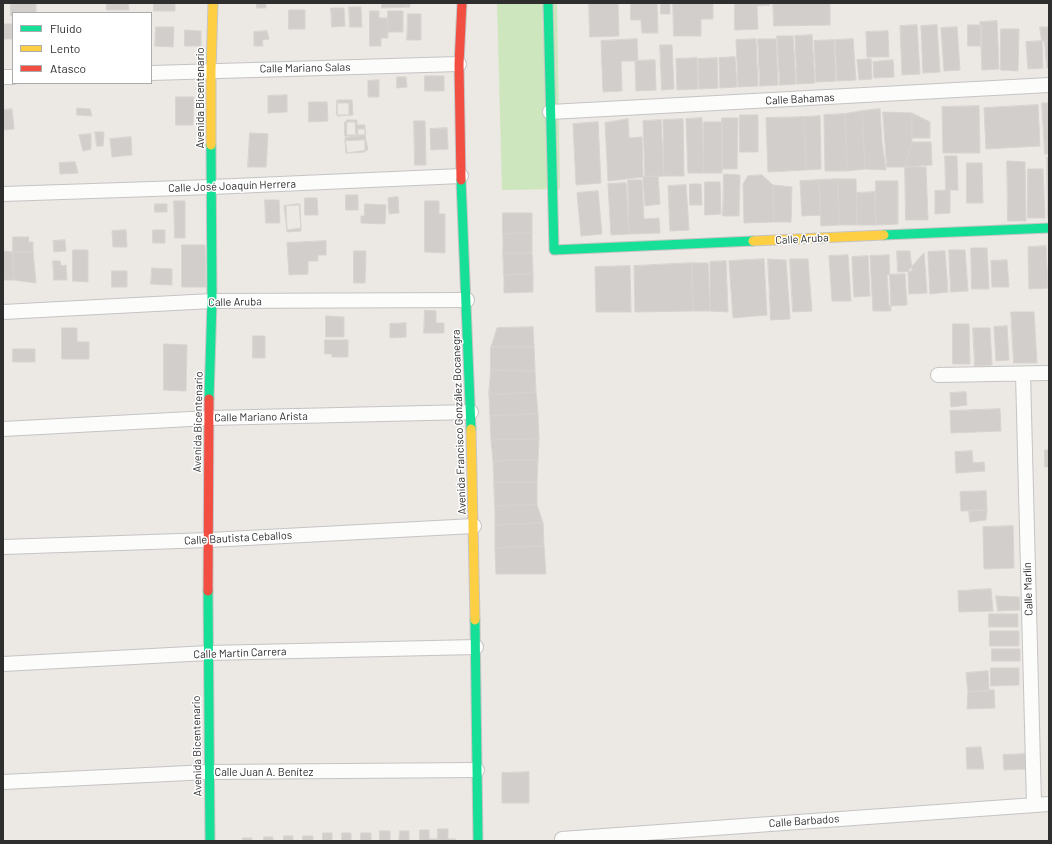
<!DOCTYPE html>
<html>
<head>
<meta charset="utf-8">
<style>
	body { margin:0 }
	#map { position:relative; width:1052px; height:844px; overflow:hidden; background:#ece8e4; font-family:Barlow,sans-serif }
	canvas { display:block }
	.frame { position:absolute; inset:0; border:4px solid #2e2e2e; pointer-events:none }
	.legend { position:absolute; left:12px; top:12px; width:140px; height:72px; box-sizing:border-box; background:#fff; border:1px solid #ababab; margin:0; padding:5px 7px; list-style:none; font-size:12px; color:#2e2e2e }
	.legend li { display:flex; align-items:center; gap:8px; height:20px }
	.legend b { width:20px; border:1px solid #ababab }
</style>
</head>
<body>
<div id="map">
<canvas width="1052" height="844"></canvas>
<div class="frame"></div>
<ul class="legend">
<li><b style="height:5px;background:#16e098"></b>Fluido</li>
<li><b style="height:5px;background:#ffcf43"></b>Lento</li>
<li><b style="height:5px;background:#f24e42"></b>Atasco</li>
</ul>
</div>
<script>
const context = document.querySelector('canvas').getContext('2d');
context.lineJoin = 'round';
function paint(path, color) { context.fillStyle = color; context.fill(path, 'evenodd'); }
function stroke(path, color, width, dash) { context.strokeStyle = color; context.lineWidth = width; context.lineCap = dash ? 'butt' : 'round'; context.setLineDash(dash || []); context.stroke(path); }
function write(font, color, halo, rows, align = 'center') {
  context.font = font + ' Barlow,sans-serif'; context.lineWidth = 3; context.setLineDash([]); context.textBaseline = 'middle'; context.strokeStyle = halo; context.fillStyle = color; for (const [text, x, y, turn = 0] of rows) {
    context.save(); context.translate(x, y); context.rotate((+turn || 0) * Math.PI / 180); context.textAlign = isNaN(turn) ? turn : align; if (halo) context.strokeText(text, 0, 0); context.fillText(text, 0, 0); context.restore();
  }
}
paint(new Path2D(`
	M497 3H557L560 189 502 190Z`), '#cee6be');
const building = new Path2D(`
	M11 3H36V13H13V16H11Z
	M107 3H128L129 10H107Z
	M154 3H175V11H154Z
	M257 3H266V8H257Z
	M382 3H410V7L382 8Z
	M589 3H618L619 36 590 37Z
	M631 3H657L658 33H642L641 20H631Z
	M661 3H670V14H661Z
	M673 3H713V19H701V36H674Z
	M735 3H770V5L757 6 758 29 735 30Z
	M773 3H830V25L774 26Z
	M349 7H361L362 27H350Z
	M331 8H344L345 26 332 27Z
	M289 10H305V29H289Z
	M370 11H379V18H387L388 38H381V46H370Z
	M388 11H403V32H388Z
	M408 14H421V40H407Z
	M997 21 999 69 982 70 980 22Z
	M3 24H13V39H3Z
	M917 25 920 74 902 75 900 26Z
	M937 25 940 72 923 73 921 26Z
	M968 25H981L982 46H968Z
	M156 27H174L173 47 155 46Z
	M957 27 960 70 944 71 941 28Z
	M1040 27H1049V41H1042Z
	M1001 29H1019L1018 71 1001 70Z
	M185 30 201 31V46H185Z
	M267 31 269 39 262 40 263 46H254V32Z
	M888 31 889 57H867L866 32Z
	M812 35 815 83 797 84 795 36Z
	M777 36H793L796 84 780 85Z
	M637 39 638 61H621L622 91 603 92 601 41Z
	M756 39 758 86 738 87 736 40Z
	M758 39H776L778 85 760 86Z
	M853 39 856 80 837 81 835 40Z
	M834 40 836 81 816 82 814 41Z
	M1042 41 1043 68 1028 69 1026 42Z
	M1045 41H1049V67L1047 68Z
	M660 45H672L674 89 662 90Z
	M735 57 737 87 720 88 719 58Z
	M697 58 698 89 677 90 676 59Z
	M717 58 718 88 699 89 698 59Z
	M871 59 872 79 859 80 857 60Z
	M655 60 656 90 636 91 635 61Z
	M893 60 894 77 874 78 873 62Z
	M425 76H444V91H425Z
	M397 77H406L407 87 397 88Z
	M379 80V97H368V81Z
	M287 95V112L268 113V96Z
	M176 97H194L193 125H176Z
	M337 100H352L353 115 338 116Z
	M309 102H327L328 121 309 122Z
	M337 103H349V115H337Z
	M1042 103H1049V154H1045Z
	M1038 105 1040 146 986 149 984 108Z
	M979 106 980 153H943L942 107Z
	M77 108 90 109 92 116 77 115Z
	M12 109 14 129 3 130V110Z
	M880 109 882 143 886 170 865 169 862 111Z
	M862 111 865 169 847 171 845 114Z
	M883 112 912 113V142L905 167H887Z
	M912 113 930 122V138H912Z
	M845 114 847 171H825L824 115Z
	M740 115H758V152H740Z
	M820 116 821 169 806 170 804 117Z
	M804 117 806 170 768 172 766 118Z
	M702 118 704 173H688L686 119Z
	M722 118H738L737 169H722Z
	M628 119 629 138 642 137 643 177 608 181 605 123Z
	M683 119 684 176H664L663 120Z
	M347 120H357V125H365V135H347Z
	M661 120 664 176 645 177 643 121Z
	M414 121H425L426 165H415Z
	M345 122H355L356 136H345Z
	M598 122 601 183 576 185 573 124Z
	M704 122H722V173H704Z
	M447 128 448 149 431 150 430 129Z
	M358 129H365L366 135 358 136Z
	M95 132H104L103 146H97Z
	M250 133 268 134 266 167H248Z
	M91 134V149L83 151 79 135Z
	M365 135 368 150 347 153 345 138Z
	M131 137 132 155 112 157 110 139Z
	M365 140V152L346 153 345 141Z
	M912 142H931L932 165 905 167Z
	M945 156H957L958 190H946Z
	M1047 157H1049V218H1048Z
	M1007 161 1025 162 1026 221H1008Z
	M75 162 78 173 60 174 59 163Z
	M967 163H982L983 203H967Z
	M905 167H926L928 220H906Z
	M1028 169H1043L1045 218H1028Z
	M724 174 740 175 739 216H723Z
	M762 175 773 185 774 222 744 223 743 184 748 176Z
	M658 176 660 204 645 206 643 177Z
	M838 179 839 225 821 226 819 180Z
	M838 179H856L857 225H839Z
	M628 180H642L644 219 659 218 660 233 629 234Z
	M819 180 821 215 802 216 800 181Z
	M876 181H898V224L876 225Z
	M705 182H720L721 214 705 215Z
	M626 183 629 234 611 235 608 184Z
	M690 184H701L702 205H690Z
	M686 185 689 230 670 231 668 186Z
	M773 185 792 187 791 222H774Z
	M950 190V213L935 214V191Z
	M598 191 602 234 581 236 577 193Z
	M875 192 876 225H857L856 193Z
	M346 195H358V210H346Z
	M398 197 399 213 389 214 388 198Z
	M305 198H317L318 215H305Z
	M265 200H279L280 223H266Z
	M174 201H185V238H175Z
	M425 201H439V214H445V253L425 252Z
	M155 204H167V212H155Z
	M299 204 301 228 287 230 284 206Z
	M365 204 386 205 385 224 361 223V216H364Z
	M300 205 301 231 287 232 286 206Z
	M503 213H532V233L503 234Z
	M126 230 127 247H113L112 231Z
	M153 230H165V243H153Z
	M532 233V253H503V234Z
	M13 237H29L28 242H33V252H13Z
	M65 240 66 251 54 252 53 241Z
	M326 241V255H318V261H308V274L289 275 287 243Z
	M182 245H205L206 287H182Z
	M1046 246 1048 288 1029 289 1028 247Z
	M971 248H987L989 289H972Z
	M73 250H88V282L73 281Z
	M949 250H965L968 291 951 292Z
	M3 251 13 252 14 280H3Z
	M354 251H366L365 283H354Z
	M897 251H910L912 271 898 272Z
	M945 251 948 292 930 294 928 252Z
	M13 252H33L36 283 14 280Z
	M503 253H532L533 274 504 275Z
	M924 253 927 293 909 294 908 271Z
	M848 255 851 301H832L829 256Z
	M889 255 891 311H873L870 256Z
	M868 256 870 296 854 297 852 257Z
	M764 259 767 315 733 318 729 261Z
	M768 259 786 260 790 319 771 320Z
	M790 259H808L812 311 793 312Z
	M1007 260 1009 287H992L991 261Z
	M53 261H60L61 266 66 265 67 280H54Z
	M726 261 728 312 710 311V262Z
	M692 263 693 311 635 312 634 266Z
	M692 263H708L710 311H693Z
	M630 266 631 312H596L595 267Z
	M152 268 172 269V285L151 284Z
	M112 271H127V287H112Z
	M533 274V292L504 293V275Z
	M905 274 907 305 889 306 887 275Z
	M425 310 436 311V323H444V333H424Z
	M1011 312H1034L1037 363H1014Z
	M326 316 344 317V337H326Z
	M406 323V337L390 338V324Z
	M953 324H969L970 364H953Z
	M1007 326 1009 360 996 361 994 327Z
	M533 327 534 347H491L497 328Z
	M62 328H77V342H89V359H62Z
	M973 328H990L992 365 975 366Z
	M253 336H265V358H253Z
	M325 340H348V357H332V354H325Z
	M164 344 187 345 186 391 164 390Z
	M491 347H534L535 371 491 370Z
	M13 349H35V362H13Z
	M491 370 535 371 536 392 489 395Z
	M536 392 538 414 490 416 489 395Z
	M966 392 967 405 951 407 950 393Z
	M1000 409 1001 431 951 433 950 411Z
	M538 414 539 439 491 440 490 416Z
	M539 439 538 460 493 461 491 440Z
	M1045 450H1049V467H1045Z
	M972 451 973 463 984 462 985 471 956 473 955 452Z
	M538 460 537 482H494L493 461Z
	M494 482H537V505L495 506Z
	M986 491 987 510 961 511 960 492Z
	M537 505 543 523 495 525V506Z
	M969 510H987L986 520 970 522Z
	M543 523 544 546 495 548V525Z
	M1013 526 1014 568 984 569 983 527Z
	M544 546 546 574H496L495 548Z
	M991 589 993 611 959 612 958 591Z
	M996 596 1019 597 1020 610 998 611Z
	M989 614H1018V627H989Z
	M990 631H1019V646H990Z
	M992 649H1020V661H992Z
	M991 668H1019V685L991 686Z
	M988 671 989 691 968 692 966 673Z
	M994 690 995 708 967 709 968 692Z
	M981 747 984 769H967L966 748Z
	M1026 754 1027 769 1004 770 1003 755Z
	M529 772V803H502V773Z
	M438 829H448V839H456V841H438Z
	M420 830H429V839H438V841H420Z
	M380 831H390V841H398H380Z
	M400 831H409V840L418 841H399Z
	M323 833H332V841H323Z
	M342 833H351V841H342Z
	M361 833H371V841H361Z
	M284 836H293V841H284Z
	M303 836H313V841H303Z
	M264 837H273V841H264Z
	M243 838H252V841H243Z`);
paint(building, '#d1cecb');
stroke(building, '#d7d4d0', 1);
const street = new Path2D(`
	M151 73 459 64
	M3 77H13
	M550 112 1049 85
	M3 194 212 187 461 176
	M3 312 212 301 467 300
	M1023 374 1034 804
	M938 375 1049 373
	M3 429 209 418 471 412
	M3 547 209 540 474 526
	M3 664 208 653 476 647
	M3 782 209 772 477 770
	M562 841V839L1049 804`);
const fast = new Path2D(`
	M548 3 554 250 753 241
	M461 180 471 429
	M884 235 1049 228
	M209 399 212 301 211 145
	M208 591 210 841
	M475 620 478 841`);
const slow = new Path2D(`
	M211 145V71L213 3
	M753 241 884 235
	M471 429 475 620`);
const jam = new Path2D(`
	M461 180 459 64 462 3
	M208 591 209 399`);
stroke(street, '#c5c4c5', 16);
stroke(fast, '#c5c4c5', 11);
stroke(slow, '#c5c4c5', 11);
stroke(jam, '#c5c4c5', 11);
stroke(street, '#fcfcfb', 14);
stroke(fast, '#16e098', 9);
stroke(slow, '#ffcf43', 9);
stroke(jam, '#f24e42', 9);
write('11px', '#2e2e2e', '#fff', [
	["Calle Mariano Salas",305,68,-1],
	["Avenida Bicentenario",200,98,-90],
	["Calle Bahamas",800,99,-3],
	["Calle José Joaquín Herrera",232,186,-2],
	["Calle Aruba",802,239,-3],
	["Calle Aruba",235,302,-1],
	["Calle Mariano Arista",261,417,-1],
	["Avenida Bicentenario",198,422,-89],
	["Avenida Francisco González Bocanegra",459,422,-92],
	["Calle Bautista Ceballos",238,538,-3],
	["Calle Marlín",1028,589,-92],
	["Calle Martín Carrera",240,653,-2],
	["Avenida Bicentenario",197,746,-91],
	["Calle Juan A. Benítez",264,772],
	["Calle Barbados",804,821,-4]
]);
</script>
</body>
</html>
